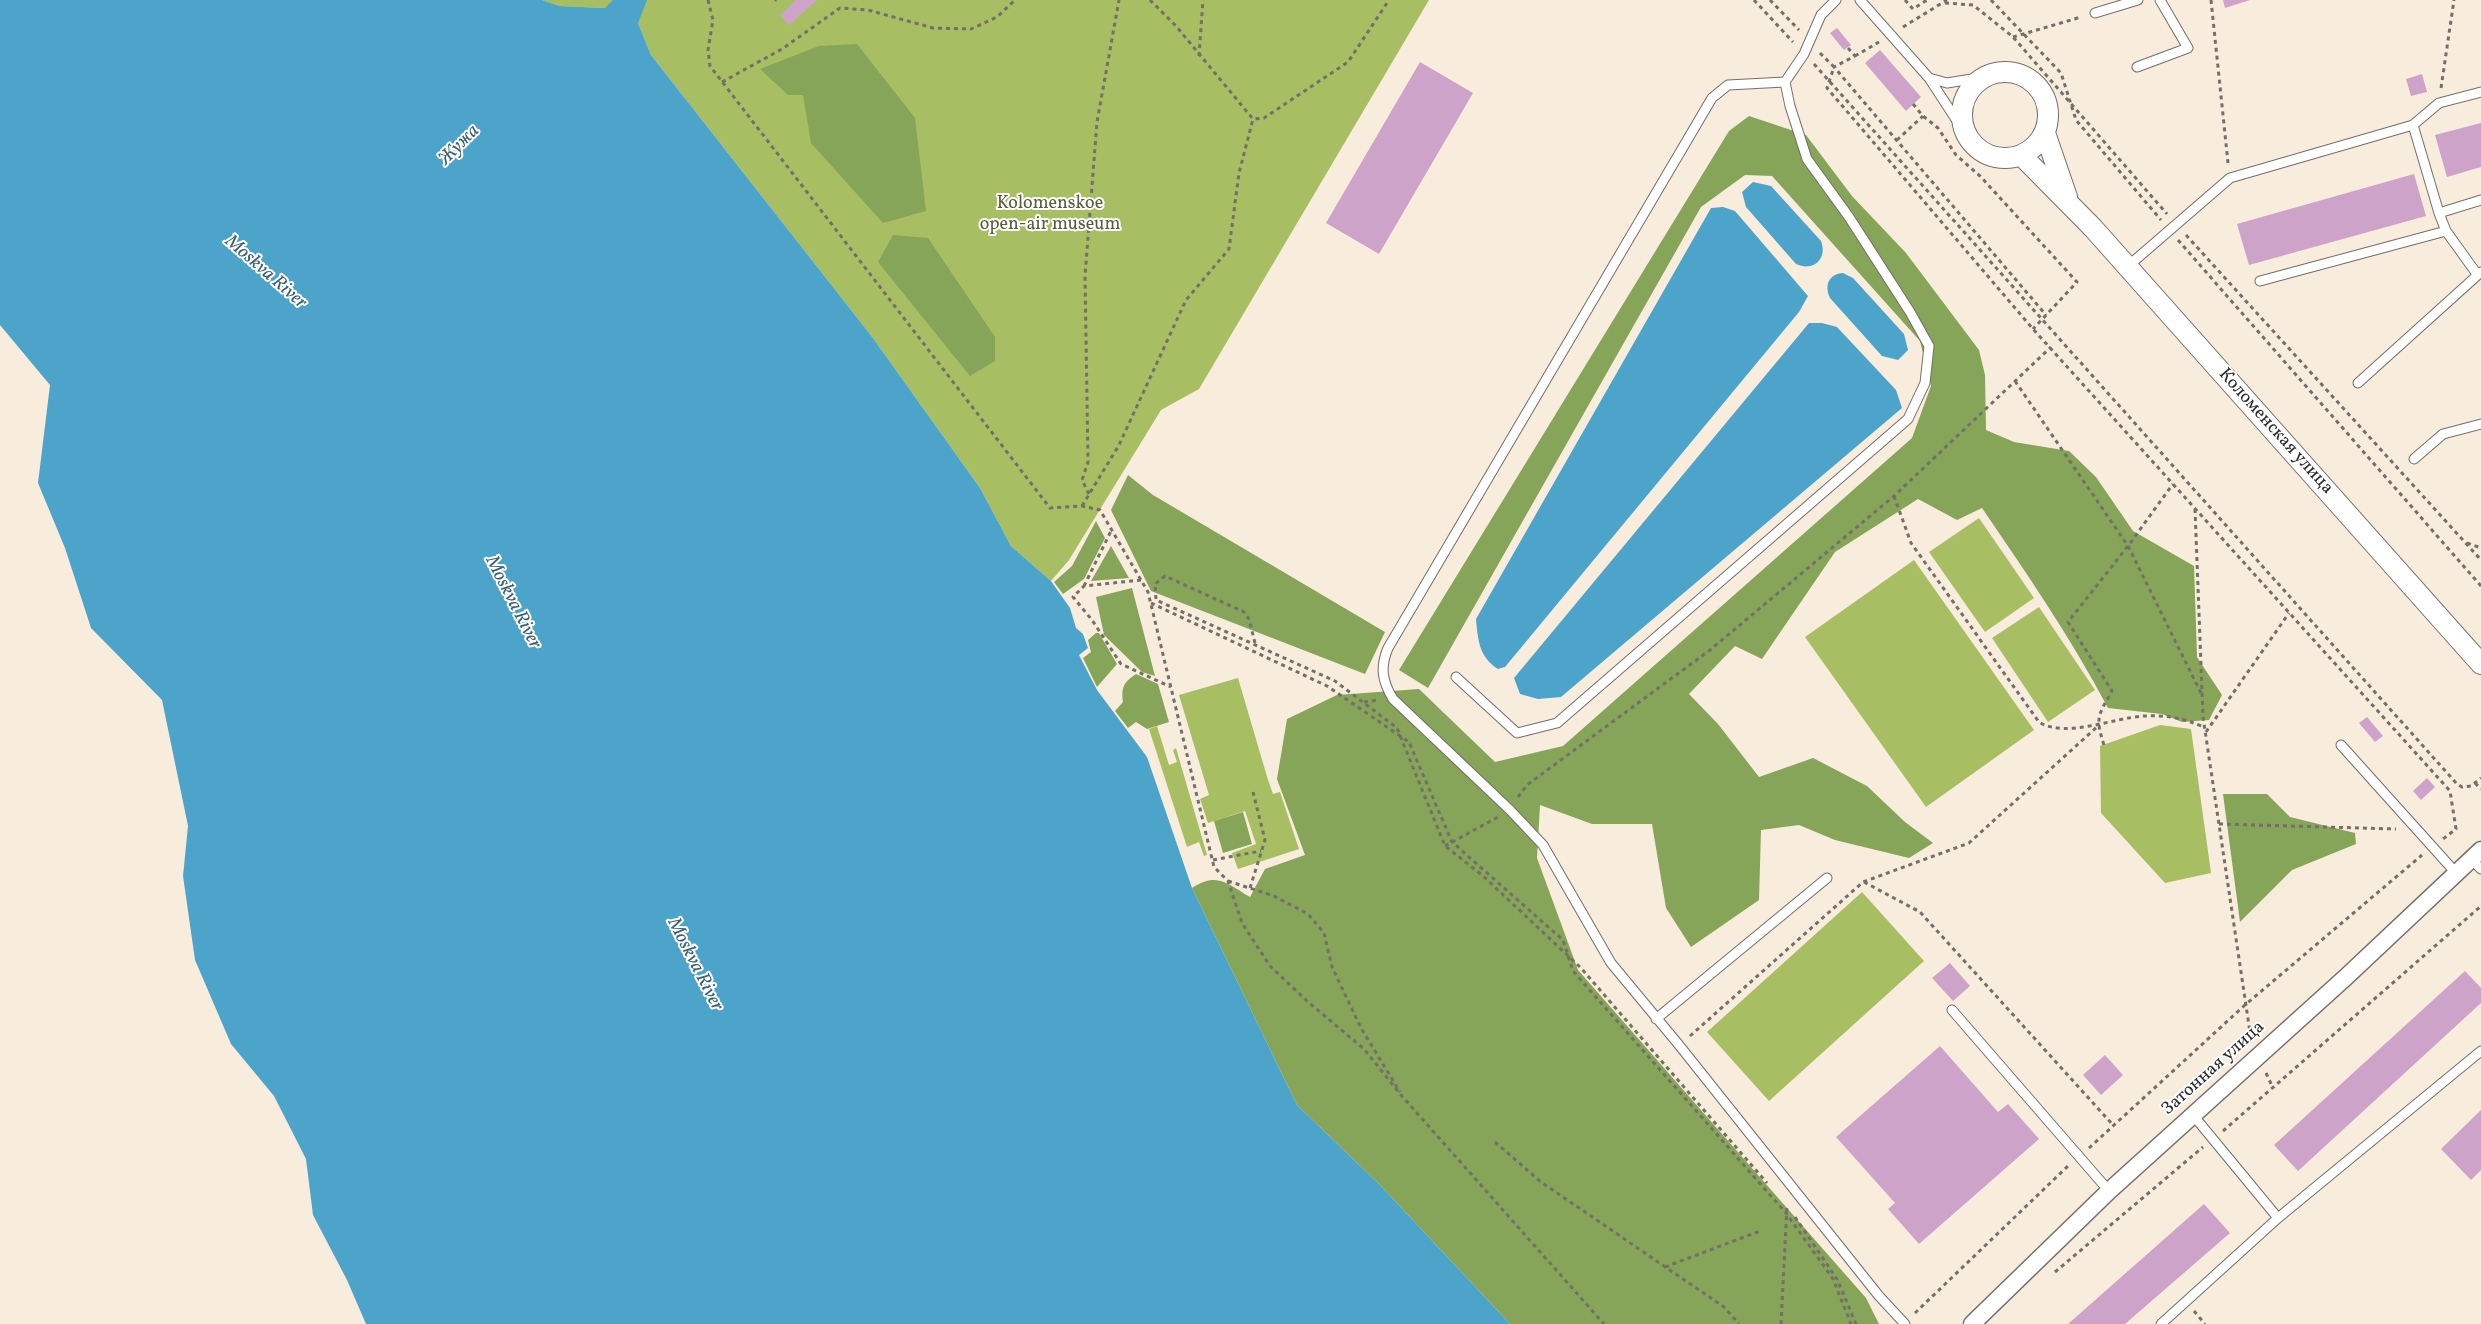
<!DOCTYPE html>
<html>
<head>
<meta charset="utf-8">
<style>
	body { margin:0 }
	canvas { display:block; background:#f8ecdc }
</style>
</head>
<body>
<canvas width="2481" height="1324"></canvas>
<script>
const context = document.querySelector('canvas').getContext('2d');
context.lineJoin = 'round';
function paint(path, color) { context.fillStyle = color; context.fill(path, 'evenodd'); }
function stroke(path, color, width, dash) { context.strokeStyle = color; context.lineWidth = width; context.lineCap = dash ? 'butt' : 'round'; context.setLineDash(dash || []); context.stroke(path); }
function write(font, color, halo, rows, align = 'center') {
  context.font = font + ' Vollkorn,serif'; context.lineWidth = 4; context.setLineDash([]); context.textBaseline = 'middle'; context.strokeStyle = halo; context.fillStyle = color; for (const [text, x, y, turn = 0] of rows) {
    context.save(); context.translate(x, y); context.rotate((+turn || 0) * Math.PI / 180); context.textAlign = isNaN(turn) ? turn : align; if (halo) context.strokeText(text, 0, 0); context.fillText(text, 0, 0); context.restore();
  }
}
paint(new Path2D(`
	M542 0H1429L1199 389 1161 410 1069 560 1051 581 1011 546 980 488 873 338 651 55 638 23 605 8 558 6Z
	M1979 518 2034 598 1985 632 1929 552Z
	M1914 560 2034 730 1926 807 1805 637Z
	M2039 607 2095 690 2048 722 1992 638Z
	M1238 678 1268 780 1273 794 1280 792 1299 849 1238 869 1232 853 1256 844 1245 811 1208 823 1200 799 1209 795 1179 695Z
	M2160 725 2191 729 2211 873 2165 883 2101 813 2100 746Z
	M1157 726 1169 765 1177 762 1173 750 1176 748 1207 855 1204 856 1199 842 1187 847 1149 729Z
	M1862 892 1924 961 1769 1101 1707 1032Z`), '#a8be63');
paint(new Path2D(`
	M857 44 915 118 926 211 883 223 811 143 803 95H788L760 69 819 46Z
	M1749 116 1806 135 1852 196 1906 253 1979 350 1985 375 1986 430 2014 442 2069 451 2096 477 2133 531 2194 566 2197 657 2222 695 2209 720 2182 722 2162 714 2108 708C2071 638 2027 574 1982 508L1957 520 1918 499 1835 552 1762 659 1735 646 1689 694 1718 724 1759 777 1813 758 1867 786 1905 822 1933 843 1909 858 1835 840 1799 825 1761 830 1759 900 1691 947 1666 908 1652 824H1592L1540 805 1537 858 1578 970 1866 1298 1879 1324H1510L1380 1185 1297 1105 1192 888C1217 871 1228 884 1250 897L1265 869 1305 855 1277 779 1287 719 1337 695 1419 689 1495 762 1563 746 1912 438 1931 386 1920 341 1772 176 1745 175 1701 207 1428 688 1399 670 1729 131Z
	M893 235 928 238 995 337V361L970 376 878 262Z
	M1128 475 1153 495 1385 632 1365 674 1151 591 1111 510Z
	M1096 521 1105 538 1084 579 1063 594 1054 582 1072 566Z
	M1111 546 1129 578 1091 581Z
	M1132 588 1155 676 1142 672 1104 635 1096 597Z
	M1096 633H1099L1117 664 1097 687 1083 658 1091 652 1088 640Z
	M1136 674 1158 684 1169 722 1147 729 1136 722 1128 728 1115 711 1123 702C1121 687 1124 682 1136 674Z
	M2223 794H2267L2290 817 2355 833 2356 844 2292 870 2240 922Z
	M1243 812 1252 844 1223 853 1214 821Z`), '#86a559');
paint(new Path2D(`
	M0 0H542L559 6 605 8 613 0H647L638 23 651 55 873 338 980 488 1011 546 1051 581 1070 608 1076 628 1083 634 1088 648 1079 655 1097 690 1147 757 1192 888 1297 1105 1380 1185 1510 1324H366L347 1280 313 1215 306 1159 274 1096 231 1044 195 960 183 876 188 826 162 700 91 628 65 548 38 483 50 385 0 325Z
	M1753 182 1771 186 1821 241C1828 259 1813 272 1796 264L1746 207 1742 192Z
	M1723 207 1735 211 1808 296 1799 312 1505 667 1498 669C1479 657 1478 640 1476 619L1711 208Z
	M1843 273 1853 278 1904 334 1908 350 1898 360 1882 356 1830 298C1824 285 1829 274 1843 273Z
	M1809 323H1822L1837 327 1896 390 1902 408 1561 697 1538 699 1520 694 1514 678Z`), '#4da4ca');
paint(new Path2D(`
	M796 0H817L789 25 780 15Z
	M2223 0H2250L2225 8Z
	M1837 28 1851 45 1844 50 1830 33Z
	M1880 50 1921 97 1906 111 1865 63Z
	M1420 62 1473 93 1379 254 1326 223Z
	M2422 74 2427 92 2411 96 2406 79Z
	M2481 123V167L2447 177 2435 135Z
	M2414 174 2426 216 2249 265 2237 224Z
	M2367 717 2383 736 2375 742 2359 723Z
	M2427 778 2435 787 2421 800 2413 791Z
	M1950 963 1970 986 1953 1001 1932 978Z
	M2465 971 2481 988V1003L2298 1171 2274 1145Z
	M1940 1046 1998 1112 2008 1104 2039 1139 1919 1244 1888 1209 1895 1203 1836 1137Z
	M2105 1055 2123 1075 2101 1095 2083 1075Z
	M2481 1110V1170L2471 1180 2441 1149Z
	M2204 1204 2230 1233 2125 1324H2068Z`), '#cea3ca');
const service = new Path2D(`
	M1860 0 1929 78 1965 133
	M2095 13 2138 0
	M2137 67 2188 48 2160 0
	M1929 78 1947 83 1984 77
	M1785 82 1804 54 1821 15 1836 0
	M2413 125 2439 213 2481 200
	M2446 231 2477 274
	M2127 267 2230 178 2413 125 2439 103 2481 92
	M2260 281 2446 231 2439 213
	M2358 383 2481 272
	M2414 459 2443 434 2481 424
	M1456 677 1517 733 1557 723 1908 419 1925 383 1929 346 1910 312 1849 217 1807 159 1790 106 1785 82 1728 85 1712 98 1388 648C1380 667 1382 681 1393 699L1510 810 1543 845 1611 963 1679 1045 1879 1296 1905 1324
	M2341 745 2456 873
	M2471 859 2481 869
	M1952 1010 2109 1191
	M1656 1019 1827 878
	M2278 1218 2481 1051
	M2161 1324 2278 1218 2193 1115`);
const minor = new Path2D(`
	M1972 1324 2109 1191 2346 977 2481 850`);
const tertiary = new Path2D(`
	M1962 115a43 43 0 1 1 86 0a43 43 0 1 1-86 0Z
	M2045 133 2067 197
	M2022 156 2093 228 2481 664`);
stroke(service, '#736f69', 11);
stroke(minor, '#736f69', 19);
stroke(tertiary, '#736f69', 22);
stroke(new Path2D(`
	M708 0 713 20 708 50 710 66 1050 508 1082 506 1100 510 1148 592 1214 867 1228 881 1242 923 1270 966 1307 1001 1364 1049 1401 1095 1604 1324
	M1150 0 1176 26 1253 119 1264 118 1348 62 1389 0
	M1754 0 1793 42
	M1770 0 1799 30
	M1905 0 1913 9 1927 0
	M1991 0 2061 73 2076 120 2161 220
	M2211 0 2228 163
	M775 1 776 0
	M1945 3 1973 5 2013 37 2167 214
	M1903 27 1947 0
	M2013 37 2081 17
	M1848 48 1855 56 1834 67 2046 315
	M1820 53 1834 67 1827 88 2033 329 2450 791 2456 829 2443 839
	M1199 56 1203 0
	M1855 56 1879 42
	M1814 64 2457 784 2462 787 2471 786 2481 778
	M722 82 782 49 840 8 868 10 933 28 971 29 997 17 1015 0
	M2441 88 2454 0
	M1913 104 1923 116 1938 128 1956 155 1980 176 2077 282 2033 329
	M1897 140 1923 116
	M2186 235 2481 560
	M2178 240 2481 586
	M2015 381 2128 546 2201 693
	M1089 494 1082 480 1088 462 1085 276 1097 122 1119 0
	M1894 496 1911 543 2039 722C2065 739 2116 717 2145 716 2169 715 2182 718 2204 727
	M1082 506 1119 445 1186 300 1229 249 1239 173 1253 119
	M2195 509 2203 717 2251 1039
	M2467 543 2481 548
	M1141 580 1084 586 1073 597 1092 620 1121 664 1171 687
	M1084 586 1112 529
	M1151 603 1327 686 1409 742 1452 842 1563 940 1573 971 1786 1213 1833 1279 1851 1324
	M1255 643 1249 619 1244 612 1165 576 1155 584 1156 600 1335 681 1397 728 1445 846 1482 875 1581 968 1767 1183
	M1364 702 1378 700
	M2206 732 2289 613
	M2104 745C2095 717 2098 716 2112 691L2068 622 2128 546 2173 484
	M2475 783 2481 789
	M1518 797 1527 785 1710 650 1894 496 2051 347
	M2219 824 2396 829
	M1445 846 1498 817
	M1213 860 1261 851
	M1228 881 1274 896 1308 914 1324 933 1332 967 1361 1028 1400 1092
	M1864 882 1920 912 2113 1125
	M1250 888 1265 840 1253 792
	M1690 1036 1863 882 1969 843 2098 726
	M2266 1073 2273 1088
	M2223 1131 2481 906
	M1495 1142 1541 1182 1724 1307 1739 1324
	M2089 1148 2245 1005 2422 855
	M1795 1217 1837 1279 1856 1324
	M1665 1267 1760 1231
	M2055 1272 2203 1147
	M2194 1311 2205 1324
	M1915 1313 2069 1165
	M1781 1324 1787 1206`), '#736f69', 3, [4, 4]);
stroke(service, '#fff', 9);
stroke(minor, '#fff', 16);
stroke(tertiary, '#fff', 20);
write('18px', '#575e3f', '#fff', [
	["Kolomenskoe",1050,205],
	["open-air museum",1050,226]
]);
write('18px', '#2b2b2b', '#fff', [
	["Коломенская улица",2275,432,48],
	["Затонная улица",2214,1069,-42]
]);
write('italic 19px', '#3a6173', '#fff', [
	["Жужа",460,146,-45],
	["Moskva River",265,273,41],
	["Moskva River",512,603,63],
	["Moskva River",694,965,63]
]);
</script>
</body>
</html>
